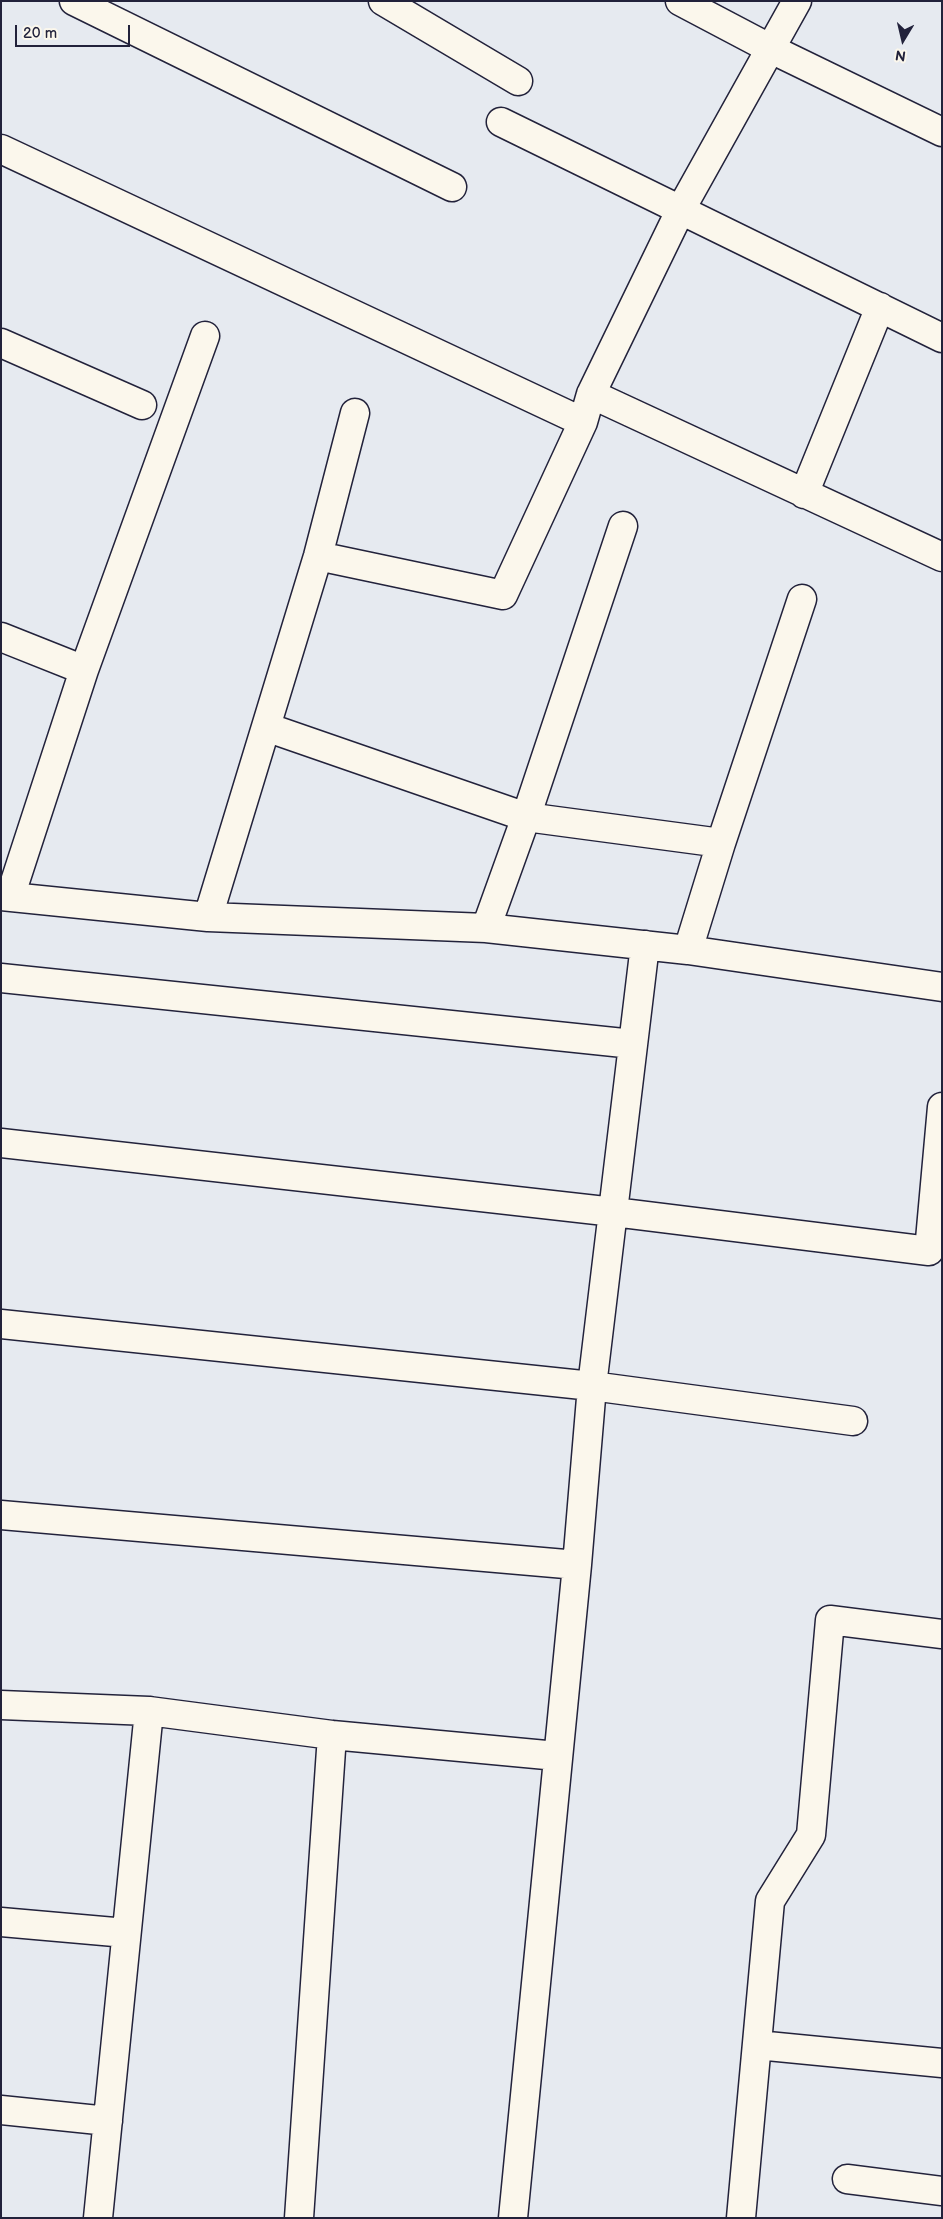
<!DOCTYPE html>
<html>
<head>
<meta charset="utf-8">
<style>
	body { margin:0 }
	#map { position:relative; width:943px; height:2219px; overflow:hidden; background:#e6eaf0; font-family:"Balsamiq Sans",sans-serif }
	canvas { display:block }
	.frame { position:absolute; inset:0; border:2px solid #22223b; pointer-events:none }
	.north { position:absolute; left:878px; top:15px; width:50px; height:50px; -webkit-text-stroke:4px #fbf7ec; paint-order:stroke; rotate:189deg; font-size:14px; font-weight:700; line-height:20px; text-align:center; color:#22223b }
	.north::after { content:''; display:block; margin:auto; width:18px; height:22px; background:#22223b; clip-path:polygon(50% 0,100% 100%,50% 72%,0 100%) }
	.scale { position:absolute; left:15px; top:25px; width:115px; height:22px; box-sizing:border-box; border:2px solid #22223b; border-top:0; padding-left:6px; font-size:15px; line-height:18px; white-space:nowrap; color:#22223b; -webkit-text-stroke:4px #fbf7ec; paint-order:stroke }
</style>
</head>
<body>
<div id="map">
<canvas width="943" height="2219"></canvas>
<div class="frame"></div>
<div class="north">N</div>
<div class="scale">20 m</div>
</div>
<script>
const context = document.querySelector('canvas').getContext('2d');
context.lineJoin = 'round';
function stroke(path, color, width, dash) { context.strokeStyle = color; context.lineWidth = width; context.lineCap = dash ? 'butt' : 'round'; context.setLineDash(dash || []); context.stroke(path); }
const street = new Path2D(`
	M74 1 452 187
	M383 1 518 81
	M680 1 771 49 942 132
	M501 122 942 338
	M1 149 583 422 591 394 942 557
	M1 343 142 405
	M591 394 681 209 797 1
	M804 494 880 307
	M318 556 503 595 583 422
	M1 637 84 670
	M266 727 526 817 721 843 802 599
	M1 896 208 917 486 928 688 950 942 987
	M10 897 84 670 205 336
	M208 917 318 556 355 413
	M486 928 526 817 623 526
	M688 950 721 843
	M1 978 633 1044
	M1 1143 614 1212 929 1251 942 1107
	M1 1324 592 1386 853 1421
	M1 1515 577 1565
	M1 1705 149 1711 332 1735 557 1756
	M1 1922 126 1933
	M757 2045 942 2063
	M1 2110 108 2121
	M847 2179 942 2191
	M98 2218 149 1711
	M299 2218 332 1735
	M513 2218 577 1565 592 1386 645 945
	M741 2218 770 1901 811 1835 830 1620 942 1634`);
stroke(street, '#22223b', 31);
stroke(street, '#fbf7ec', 28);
</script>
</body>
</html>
